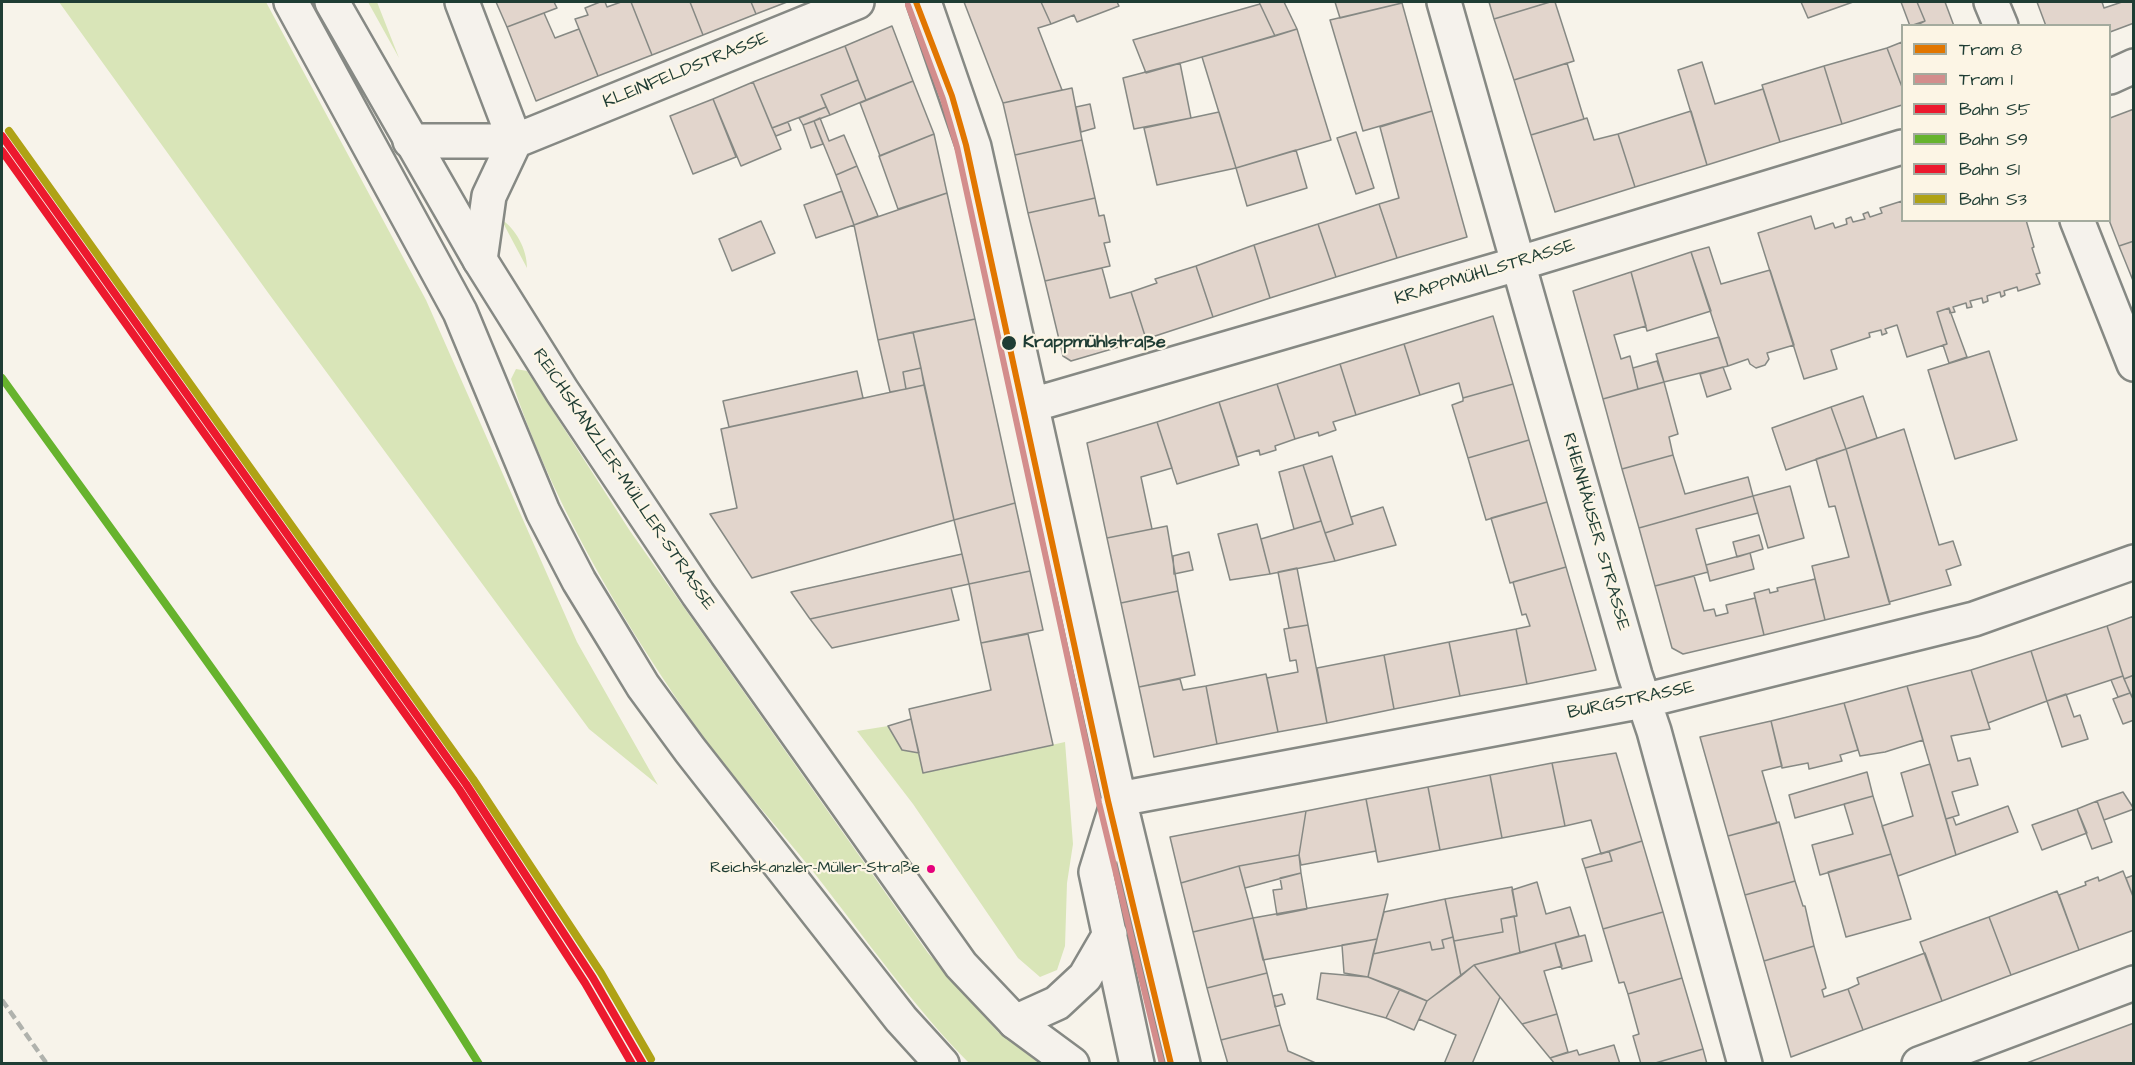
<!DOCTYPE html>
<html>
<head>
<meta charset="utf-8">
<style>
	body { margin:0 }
	#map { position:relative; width:2135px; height:1065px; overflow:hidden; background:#f7f3ea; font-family:"Architects Daughter",sans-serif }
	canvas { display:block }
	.frame { position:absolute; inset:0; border:3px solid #1f3d34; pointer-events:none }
	.legend { position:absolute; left:1901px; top:24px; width:210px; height:198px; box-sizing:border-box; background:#fcf5e5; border:2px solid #a4ab9e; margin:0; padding:8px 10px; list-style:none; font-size:18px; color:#1f3d34 }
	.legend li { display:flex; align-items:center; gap:12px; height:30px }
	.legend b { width:30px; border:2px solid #a4ab9e }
</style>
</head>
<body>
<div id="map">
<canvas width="2135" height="1065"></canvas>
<div class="frame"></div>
<ul class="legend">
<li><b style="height:8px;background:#e17600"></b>Tram 8</li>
<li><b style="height:8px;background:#d38d8c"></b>Tram 1</li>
<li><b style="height:8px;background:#ec192e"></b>Bahn S5</li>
<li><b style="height:8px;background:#66b32d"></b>Bahn S9</li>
<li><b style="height:8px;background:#ec192e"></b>Bahn S1</li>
<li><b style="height:8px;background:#afa215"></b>Bahn S3</li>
</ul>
</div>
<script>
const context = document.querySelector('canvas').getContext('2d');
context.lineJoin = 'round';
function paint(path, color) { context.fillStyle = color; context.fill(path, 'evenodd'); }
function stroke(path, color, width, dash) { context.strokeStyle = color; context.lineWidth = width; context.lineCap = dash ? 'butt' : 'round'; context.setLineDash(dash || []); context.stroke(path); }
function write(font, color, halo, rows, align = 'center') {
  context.font = font + ' "Architects Daughter",sans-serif'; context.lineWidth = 4.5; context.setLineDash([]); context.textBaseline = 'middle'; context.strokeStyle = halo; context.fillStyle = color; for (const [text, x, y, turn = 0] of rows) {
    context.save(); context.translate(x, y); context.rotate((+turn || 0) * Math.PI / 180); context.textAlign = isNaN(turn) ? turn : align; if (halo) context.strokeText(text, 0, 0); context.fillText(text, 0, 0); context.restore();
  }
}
paint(new Path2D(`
	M59 2H266L426 300 577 642 658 785 589 729 269 294Z
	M368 2H377L399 58Z
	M501 219C516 229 527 249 527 268Z
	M516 369 527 371 630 531 928 953 998 1032 1039 1063H969C913 1006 865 938 815 874 772 820 724 768 685 711 615 609 550 497 511 379Z
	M888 726 902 750 919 753 924 773 1065 742 1073 844 1067 883 1065 946 1057 970 1040 977 1018 958 913 804 857 731Z`), '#d9e5b8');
const building = new Path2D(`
	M496 2H554L557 8 507 27Z
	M600 2H605L607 7 621 2H631L652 55 598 76 575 19 588 15 585 8Z
	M631 2H690L703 35 652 55Z
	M690 2H751L756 14 703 35Z
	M751 2H787L756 14Z
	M964 2H1041L1051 24 1038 28 1062 90 1003 103Z
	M1041 2H1117L1119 6 1077 22 1074 15 1051 24Z
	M1259 2H1284L1297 29 1275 36Z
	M1335 2H1402V3L1340 18Z
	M1489 2H1550L1494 19Z
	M1550 2H1555L1574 61 1514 80 1494 19Z
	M1801 2H1853L1808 18Z
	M1901 2H1917L1925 21 1910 26Z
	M1917 2H1945L1954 26H1915L1925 21Z
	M2037 2H2102L2104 8 2122 2H2134V23L2110 32V26H2046Z
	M1402 3 1432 111 1363 131 1330 20Z
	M1260 4 1275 36 1146 73 1133 40Z
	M544 13 555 38 579 29 598 76 536 101 507 27Z
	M892 26 913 81 866 100 845 46Z
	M1297 29 1331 140 1236 168 1202 57Z
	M1902 42V87L1887 48Z
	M845 46 858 80 821 95 826 107 772 128 753 82Z
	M1887 48 1902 87V105L1842 124 1824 66Z
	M1702 62 1715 104 1763 89 1780 142 1707 165 1678 70Z
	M1180 63 1191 118 1134 129 1123 78Z
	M1567 63 1584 119 1531 135 1514 80Z
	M1824 66 1842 124 1780 142 1762 85Z
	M858 80 866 100 830 115 821 95Z
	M913 81 934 134 880 156 860 103Z
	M753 82 781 149 741 166 713 99Z
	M1072 88 1082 140 1015 155 1003 103Z
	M713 99 736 157 693 174 670 116Z
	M1090 104 1095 128 1081 132 1076 107Z
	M826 107 830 115 803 125 799 118Z
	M2134 109V241L2119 246 2109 220 2110 118Z
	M1432 111 1467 237 1397 258 1379 204 1399 198 1380 127Z
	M1691 111 1707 165 1635 187 1618 134Z
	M1219 112 1236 168 1157 185 1144 128Z
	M820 118 829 141 844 135 857 166 836 175 814 121Z
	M1587 118 1594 140 1618 134 1635 187 1555 212 1531 135Z
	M814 121 823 144 811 148 803 125Z
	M788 122 791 130 776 136 772 128Z
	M1356 132 1374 188 1356 194 1337 138Z
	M934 134 947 193 898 209 879 156Z
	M1082 140 1095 198 1028 213 1015 155Z
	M1296 150 1307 188 1247 206 1236 168Z
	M857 166 878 216 854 225 836 175Z
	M842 191 854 225 816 238 804 205Z
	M947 193 975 319 878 340 854 225Z
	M1095 198 1099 216 1104 215 1110 242 1104 243 1110 266 1045 281 1028 213Z
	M1902 201V220H2026L2034 247 2032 248 2040 273 2036 274 2040 284 2018 291 2017 287 2004 291 2005 295 2001 297 2000 292 1987 296 1988 301 1983 303 1982 298 1970 301 1972 307 1967 308 1966 303 1953 307 1955 312 1950 313 1949 308 1937 312 1947 344 1907 357 1897 325 1885 329 1887 333 1882 335 1881 330 1869 333 1870 337 1831 350 1837 369 1804 379 1758 233 1811 216 1815 229 1833 223 1835 228 1847 224 1846 219 1851 217 1853 222 1865 219 1863 214 1868 212 1870 217 1882 213 1880 208Z
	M1379 204 1397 258 1336 277 1318 224Z
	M761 221 775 253 732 271 719 239Z
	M1318 224 1336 277 1270 298 1254 245Z
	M2134 241V283L2119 246Z
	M1254 245 1270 298 1213 317 1196 266Z
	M1709 247 1721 284 1770 270 1794 345 1767 353 1769 359 1765 365 1756 368 1750 364 1748 359 1728 366 1691 252Z
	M1691 252 1711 311 1647 331 1631 272Z
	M1196 266 1213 317 1146 339 1131 292 1157 283 1155 279Z
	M1102 268 1110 298 1131 292 1146 339 1071 361 1063 356 1045 281Z
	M1631 272 1646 326 1614 335 1621 359 1630 356 1638 389 1603 399 1573 291Z
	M1949 308 1967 357 1949 363 1943 345 1947 344 1937 312Z
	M1493 316 1513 384 1463 398 1459 383 1420 395 1404 344Z
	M975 319 1015 503 954 520 913 332Z
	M913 332 921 368 903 372 906 389 890 392 878 340Z
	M1719 337 1728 366 1664 382 1656 354Z
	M1404 344 1420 395 1356 415 1340 364Z
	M1989 351 2017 440 1955 459 1928 370Z
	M1657 361 1664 382 1638 389 1633 368Z
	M1340 364 1356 415 1333 422 1336 430 1319 436 1318 432 1295 439 1277 384Z
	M1723 367 1731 389 1707 397 1700 374Z
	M921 368 924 385 906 389 903 372Z
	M857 371 863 398 729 427 723 401Z
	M1664 382 1678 434 1669 437 1673 455 1622 469 1603 399Z
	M1277 384 1295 439 1275 446 1276 450 1260 455 1259 450 1237 457 1219 402Z
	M1513 384 1529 440 1468 458 1452 405 1463 401V398Z
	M924 385 954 520 752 578 710 514 737 508 721 429Z
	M1863 396 1877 438 1846 449 1831 407Z
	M1219 402 1239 465 1177 484 1157 422Z
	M1831 407 1846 449 1786 470 1772 428Z
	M1157 422 1172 468 1141 477 1152 529 1107 538 1087 443Z
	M1904 429 1939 545 1953 541 1961 565 1946 570 1951 585 1889 602 1846 449Z
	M1529 440 1547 502 1486 520 1468 458Z
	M1846 449 1890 604 1825 620 1812 566 1849 557 1835 506 1829 507 1816 459Z
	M1673 455 1685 494 1748 477 1753 496 1639 528 1622 469Z
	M1332 456 1353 524 1325 533 1303 465Z
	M1303 465 1321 521 1294 529 1279 472Z
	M1790 486 1804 538 1768 548 1753 496Z
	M1753 496 1758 513 1696 529 1708 572 1655 586 1639 528Z
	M1547 502 1566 567 1510 583 1491 518Z
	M1015 503 1030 571 969 584 954 520Z
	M1383 507 1396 545 1335 561 1325 533 1353 524 1351 517Z
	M1321 521 1335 561 1270 574 1261 539Z
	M1257 524 1270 574 1230 580 1218 534Z
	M1167 526 1178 591 1121 603 1107 538Z
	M1759 535 1763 549 1737 557 1733 542Z
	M1189 552 1193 570 1174 574 1173 556Z
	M1750 553 1754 569 1710 581 1706 565Z
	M962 554 969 584 951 588 810 619 791 592Z
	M1566 567 1596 670 1527 684 1516 629 1530 626 1526 614 1522 615 1513 582Z
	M1297 568 1308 625 1289 628 1278 572Z
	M1030 571 1043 630 981 643 969 584Z
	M1694 576 1704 611 1714 609 1716 616 1728 613 1726 605 1755 598 1764 635 1683 654 1672 648 1655 586Z
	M1815 579 1825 620 1764 635 1754 593 1769 589 1770 593 1778 591 1777 588Z
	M951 588 959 620 832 648 810 619Z
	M1178 591 1195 675 1139 687 1121 603Z
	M2134 616V675L2124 679 2107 626Z
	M1308 625 1327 723 1278 732 1267 678 1298 672 1296 660 1290 661 1284 629Z
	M2107 626 2123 676 2047 701 2031 651Z
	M1516 629 1527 684 1460 696 1449 642Z
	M1028 634 1053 745 923 773 909 709 991 690 981 643Z
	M1449 642 1460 696 1394 709 1384 655Z
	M2031 651 2047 701 1988 723 1971 670Z
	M1384 655 1394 709 1327 723 1317 668Z
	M1971 670 1990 729 1951 736 1958 761 1970 758 1978 785 1952 792 1959 815 1946 819 1907 686Z
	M1266 674 1278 732 1217 744 1206 686Z
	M2134 675V701L2124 679Z
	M2123 676 2130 693 2118 697 2111 680Z
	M1180 679 1183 690 1206 686 1217 744 1154 757 1139 687Z
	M1907 686 1923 740 1885 752 1860 756 1844 703Z
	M2130 693 2134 701V720L2123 724 2113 699Z
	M2066 694 2074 717 2080 715 2088 739 2062 747 2047 701Z
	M1844 703 1858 750 1840 755 1842 761 1809 769 1808 763 1782 768 1771 721Z
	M911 719 919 753 902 750 888 726Z
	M1771 721 1782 766 1762 771 1777 823 1728 836 1700 737Z
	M1616 753 1642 841 1601 854 1591 820 1565 826 1552 763Z
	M1552 763 1565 826 1502 838 1490 775Z
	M1930 764 1956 855 1898 876 1882 826 1913 816 1901 773Z
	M1867 772 1873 796 1795 818 1789 795Z
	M1490 775 1502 838 1440 850 1428 787Z
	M1428 787 1440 850 1378 862 1366 799Z
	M2123 792 2134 809 2104 820 2097 801Z
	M1873 796 1891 854 1820 875 1812 845 1853 834 1844 804Z
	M1366 799 1376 851 1301 865 1299 855 1306 811Z
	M2097 801 2112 842 2092 849 2077 809Z
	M2008 806 2018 832 1956 855 1946 819 1953 817 1956 825Z
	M2077 809 2087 833 2042 850 2032 825Z
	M1306 811 1299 855 1239 866 1181 883 1170 837Z
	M1779 822 1795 881 1745 895 1728 836Z
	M1642 841 1663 912 1603 929 1585 868 1612 861 1609 851Z
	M1609 851 1612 861 1585 868 1582 859Z
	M1891 854 1911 919 1846 937 1828 872Z
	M1299 855 1301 873 1245 888 1239 866Z
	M1239 866 1253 918 1193 932 1181 883Z
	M2123 871 2134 899V930L2079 950 2059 895 2086 885 2085 882 2098 877 2099 881Z
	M1301 873 1307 909 1277 915 1273 890 1282 889 1280 878Z
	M2134 875V899L2126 878Z
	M1795 881 1803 906H1805L1814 946 1764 961 1745 895Z
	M1537 882 1546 914 1570 907 1579 936 1520 953 1514 916H1517L1512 890Z
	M1512 887 1517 916 1501 919 1503 932 1454 941 1445 899Z
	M2057 891 2079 950 2011 975 1989 917Z
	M1388 894 1377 939 1263 960 1253 918Z
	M1445 899 1453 937 1442 940 1444 948 1432 950 1430 942 1373 954 1384 912Z
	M1663 912 1682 978 1628 994 1624 982 1619 983 1603 929Z
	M1514 916 1520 953 1474 965 1461 976 1454 941 1503 932 1501 919Z
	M1989 917 2011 975 1942 1001 1920 942Z
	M1253 918 1267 973 1207 988 1193 932Z
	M1585 935 1592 961 1562 969 1555 943Z
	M1453 937 1461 976 1427 1001 1368 977 1373 954 1430 942 1432 950 1444 948 1442 940Z
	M1377 939 1368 977 1344 973 1342 945Z
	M1555 943 1562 966 1544 971 1557 1014 1522 1024 1474 965Z
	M1814 946 1826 988 1822 990 1824 997 1848 989 1863 1030 1791 1057 1764 961Z
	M1925 953 1942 1001 1863 1030 1848 989 1859 984 1857 978Z
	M1474 965 1500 997 1472 1064H1444L1456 1035 1419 1019 1427 1001Z
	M1267 973 1280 1025 1221 1040 1207 988Z
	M1321 973 1368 977 1400 989 1386 1018 1317 999Z
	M1682 978 1703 1049 1652 1064H1641L1633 1036 1639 1034 1628 994Z
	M1400 989 1427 1001 1414 1030 1386 1018Z
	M1282 994 1285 1004 1275 1007 1273 996Z
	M1557 1014 1568 1052 1550 1058 1522 1024Z
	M2134 1023V1064H2024Z
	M1280 1025 1288 1051 1318 1064H1228L1221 1040Z
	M1614 1045 1620 1064H1555L1550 1058 1577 1050 1579 1055Z
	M1703 1049 1707 1064H1652Z`);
paint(building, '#e2d5cc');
stroke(building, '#868984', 1.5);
const minor = new Path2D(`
	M462 2 515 141
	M924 2 974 147 1119 799 1183 1064
	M1444 2 1635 675 1654 731 1745 1064
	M1991 2 2001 26
	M2110 77 2134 66
	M410 141H515L857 2
	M2077 220 2134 364
	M480 260 489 196 515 141
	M1032 405 1500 269 1902 147
	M1119 799 1643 701 1974 619 2134 562
	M1118 801 1096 872 1137 1064
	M1015 1022 1057 1003 1085 977 1110 934
	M1919 1064 2134 983`);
const major = new Path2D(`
	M291 2 460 312 543 512 579 581 612 635 643 686 690 750 901 1019 942 1064
	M332 2 480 260 562 391 698 594 961 965 1015 1022 1072 1064`);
stroke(minor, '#868984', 38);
stroke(major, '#868984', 38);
stroke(minor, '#f5f2ec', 33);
stroke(major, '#f5f2ec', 33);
stroke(new Path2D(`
	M2 1000 47 1064`), '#b0b2ad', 4.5, [9, 4.5]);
stroke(new Path2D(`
	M2 136 466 784 593 978 643 1064`), '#ec192e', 8);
stroke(new Path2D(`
	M2 378C165 604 332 827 479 1064`), '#66b32d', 8);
stroke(new Path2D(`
	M2 151 459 789 585 983 632 1064`), '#ec192e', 8);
stroke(new Path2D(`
	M9 131 473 779 601 973 651 1059`), '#afa215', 8);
stroke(new Path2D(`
	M916 2 952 96 966 145 1108 801 1171 1064`), '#e17600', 6);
stroke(new Path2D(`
	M908 5 943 99 957 147 1099 803 1162 1064`), '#d38d8c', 6);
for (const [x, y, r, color] of [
	[1009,343,8,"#1f3d34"],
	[931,869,5,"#e5007d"]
]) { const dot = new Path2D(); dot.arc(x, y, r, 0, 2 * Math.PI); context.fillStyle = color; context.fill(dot); stroke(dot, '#fcf5e5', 2); }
write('16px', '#1f3d34', '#fcf5e5', [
	["Reichskanzler-Müller-Straße",920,869]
], 'right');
write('18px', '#1f3d34', '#fcf5e5', [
	["KLEINFELDSTRASSE",686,71,-22],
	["KRAPPMÜHLSTRASSE",1485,273,-17],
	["REICHSKANZLER-MÜLLER-STRASSE",623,480,56],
	["RHEINHÄUSER STRASSE",1595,532,74],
	["BURGSTRASSE",1631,701,-12]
]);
write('bold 18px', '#1f3d34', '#fcf5e5', [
	["Krappmühlstraße",1023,343]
], 'left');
</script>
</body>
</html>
